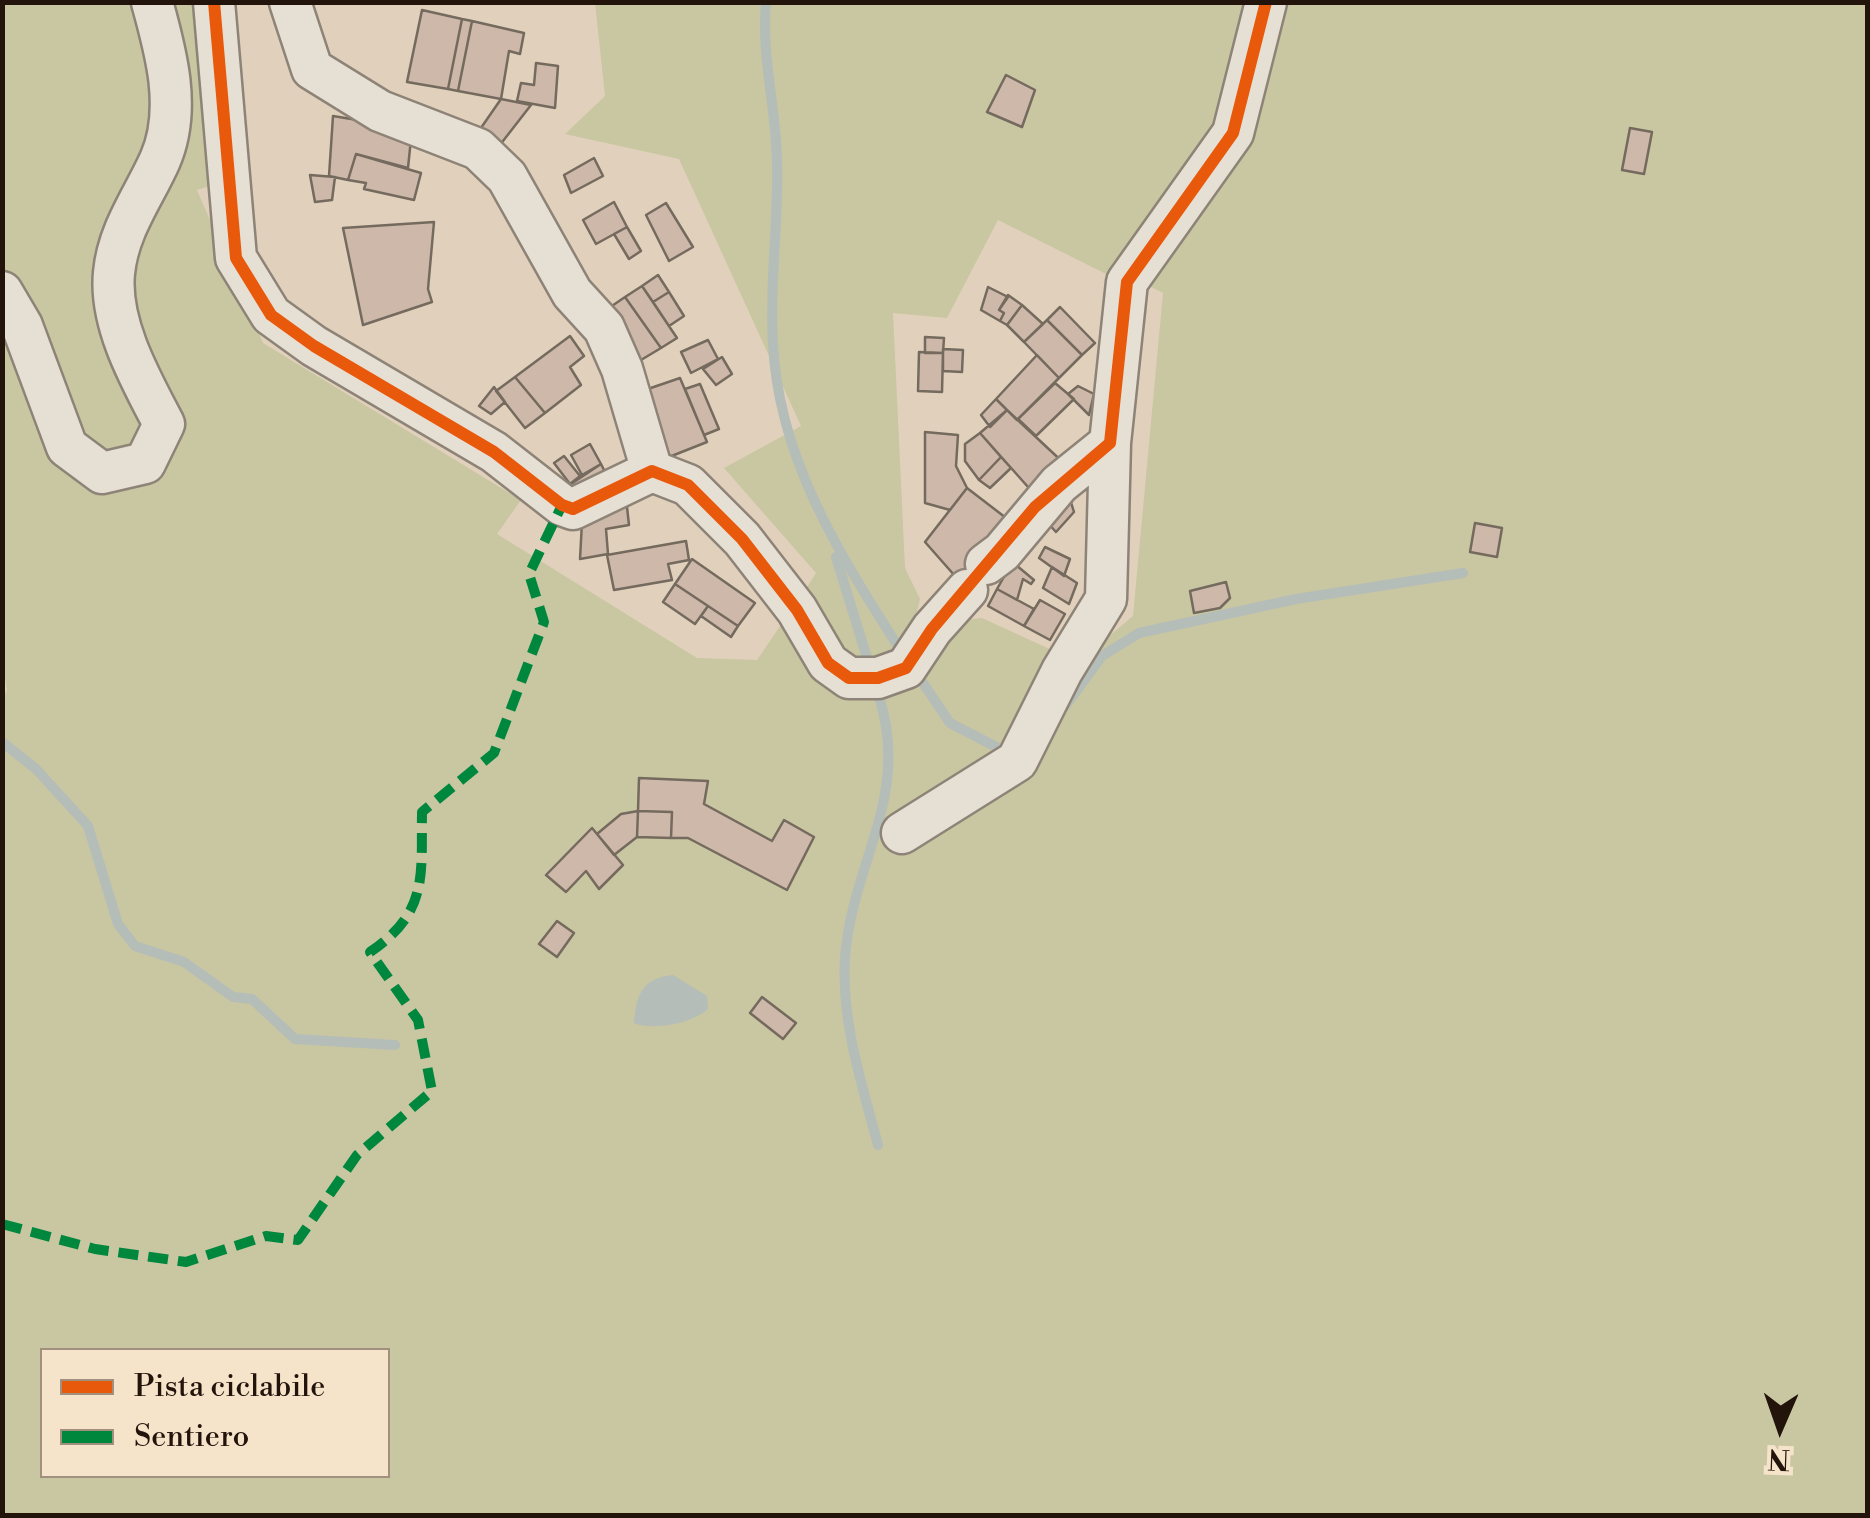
<!DOCTYPE html>
<html>
<head>
<meta charset="utf-8">
<style>
	body { margin:0 }
	#map { position:relative; width:1870px; height:1518px; overflow:hidden; background:#e1d1bc; font-family:"Libre Bodoni",serif }
	canvas { display:block }
	.frame { position:absolute; inset:0; border:5px solid #22130b; pointer-events:none }
	.legend { position:absolute; left:40px; top:1348px; width:350px; height:130px; box-sizing:border-box; background:#f5e3ca; border:2px solid #a1907e; margin:0; padding:12px 18px; list-style:none; font-size:30px; color:#22130b }
	.legend li { display:flex; align-items:center; gap:20px; height:50px }
	.legend b { width:50px; border:2px solid #a1907e }
	.north { position:absolute; left:1730px; top:1378px; width:100px; height:100px; -webkit-text-stroke:8px #f5e3ca; paint-order:stroke; rotate:182deg; font-size:28px; font-weight:700; line-height:40px; text-align:center; color:#22130b }
	.north::after { content:''; display:block; margin:auto; width:35px; height:45px; background:#22130b; clip-path:polygon(50% 0,100% 100%,50% 72%,0 100%) }
</style>
</head>
<body>
<div id="map">
<canvas width="1870" height="1518"></canvas>
<div class="frame"></div>
<ul class="legend">
<li><b style="height:12px;background:#e8590c"></b>Pista ciclabile</li>
<li><b style="height:12px;background:#00873e"></b>Sentiero</li>
</ul>
<div class="north">N</div>
</div>
<script>
const context = document.querySelector('canvas').getContext('2d');
context.lineJoin = 'round';
function paint(path, color) { context.fillStyle = color; context.fill(path, 'evenodd'); }
function stroke(path, color, width, dash) { context.strokeStyle = color; context.lineWidth = width; context.lineCap = dash ? 'butt' : 'round'; context.setLineDash(dash || []); context.stroke(path); }
paint(new Path2D(`
	M3 3H206L219 183 197 190 263 343 521 500 497 534 697 658 757 660 789 613 844 696 950 621 982 618 1078 662 1133 616 1163 293 1137 280 1275 3H1867V1515H3L2 702 7 690 2 658ZM42 1350H388V1476H42Z
	M595 3H1256L1226 130 1120 281 998 220 947 318 893 313 905 568 920 599C907 653 907 649 855 667L800 598 816 573 724 468 801 426 679 159 565 134 605 96Z`), '#c9c6a2');
paint(new Path2D(`
	M673 975 707 996 708 1009C693 1023 653 1031 634 1023 636 994 643 978 673 975Z`), '#b4bdb8');
stroke(new Path2D(`
	M766 2C761 56 776 107 777 161 779 222 769 282 773 343 778 458 840 555 899 648
	M836 557 868 661
	M921 680 950 723 1006 752
	M1066 705 1102 656 1139 633 1296 599 1463 573
	M2 742 36 769 88 826 118 924 135 946 184 962 233 997 252 999 295 1039 395 1045
	M878 1145C862 1085 841 1021 845 958 852 862 911 797 879 697`), '#b4bdb8', 10);
const building = new Path2D(`
	M422 10 462 19 448 89 407 82Z
	M462 19 472 21 458 91 448 89Z
	M472 21 524 33 520 54 509 51 501 99 458 91Z
	M536 63 558 66 555 108 517 101 521 83 534 85Z
	M1006 75 1035 90 1022 127 987 112Z
	M501 99 531 105 496 150 474 138Z
	M333 116 412 129 408 168 356 154 348 180 329 176Z
	M1630 128 1652 132 1644 174 1622 170Z
	M356 154 421 173 414 200 364 189 366 183 348 180Z
	M594 158 603 176 571 193 564 175Z
	M310 175 335 177 332 200 315 202Z
	M614 202 627 227 596 244 583 220Z
	M666 203 693 247 669 261 646 215Z
	M434 222 428 289 432 302 363 325 343 228Z
	M627 227 641 251 629 259 614 234Z
	M658 275 669 292 653 302 642 286Z
	M642 286 677 338 661 348 625 297Z
	M988 287 1008 297 999 310 1004 313 1000 321 981 310Z
	M669 292 684 316 669 326 653 302Z
	M1008 295 1022 305 1007 325 1000 321 1004 313 999 310Z
	M625 297 661 348 636 363 606 310Z
	M1022 305 1043 324 1024 342 1007 325Z
	M1060 307 1095 343 1082 355 1047 320Z
	M1047 320 1082 355 1059 378 1024 342Z
	M570 336 584 356 570 367 581 385 545 413 515 377Z
	M925 337 944 338 943 353H925Z
	M708 340 718 359 691 373 681 352Z
	M943 349 963 350 962 372 943 371Z
	M919 352 943 353 942 392 918 391Z
	M1037 355 1059 378 1017 420 996 399Z
	M722 357 732 374 716 385 703 369Z
	M515 377 545 413 525 428 496 391Z
	M680 378 707 442 664 459 642 391Z
	M1055 383 1074 399 1036 436 1018 419Z
	M700 384 719 429 704 435 685 389Z
	M1078 386 1094 394 1089 415 1068 394Z
	M494 387 505 402 491 414 479 406Z
	M996 399 1007 410 990 427 981 415Z
	M1007 410 1068 467 1036 496 980 433Z
	M925 432 958 435 956 466 967 488 950 510 925 503Z
	M980 433 1001 457 979 480 965 461V444Z
	M590 444 601 464 582 475 571 455Z
	M564 456 580 476 570 484 554 463Z
	M1001 457 1011 468 990 488 979 480Z
	M601 464 610 482 574 501 565 488Z
	M967 488 1010 521 970 593 925 542Z
	M1069 496 1074 512 1056 532 1038 512Z
	M626 498 629 525 606 529 608 554 580 559 582 522Z
	M1475 523 1502 528 1497 557 1470 552Z
	M686 541 689 560 668 564 672 580 614 590 607 555Z
	M1045 547 1070 559 1064 576 1039 558Z
	M1004 555 1034 580 1031 584 1023 579 1017 600 997 589 1005 575Z
	M692 559 755 603 738 626 675 584Z
	M1052 567 1077 583 1069 604 1043 588Z
	M1226 582 1230 598 1220 608 1194 613 1190 591Z
	M675 584 708 606 695 624 663 602Z
	M997 589 1034 609 1024 626 988 606Z
	M1040 600 1065 614 1050 640 1024 626Z
	M708 606 738 626 731 637 701 616Z
	M639 778 708 781 704 804 772 841 784 820 814 837 787 890 688 838H671L672 812 638 811Z
	M638 811 637 837 614 855 597 834 621 814Z
	M638 811 672 812 671 838 637 837Z
	M592 828 623 865 599 889 586 871 566 892 546 875Z
	M557 921 574 933 557 957 539 944Z
	M762 997 796 1023 783 1039 750 1013Z`);
paint(building, '#ceb8a9');
stroke(building, '#746a5e', 2.5);
const street = new Path2D(`
	M214 2 236 258 271 315 314 346 494 452 562 505 573 509 652 471 688 485 742 539 797 610 828 663 849 678H878L906 668 932 629 967 590
	M290 2 312 69 380 111 478 149 507 177 572 293 604 328 622 369 652 471
	M2 292 22 326 67 447 102 473 145 463 164 424C141 380 109 324 114 273 118 230 143 198 160 160 182 110 166 52 152 2
	M986 564 1002 552 1059 484 1110 443 1127 282 1233 133 1266 2
	M902 833 1017 761 1062 671 1106 599 1110 443`);
stroke(street, '#8e8377', 45);
stroke(street, '#e6dfd4', 40);
stroke(new Path2D(`
	M2 1224 95 1249 186 1262 266 1236 298 1240 357 1155 432 1091 418 1020 370 952C429 912 421 875 422 812L494 753 544 622 529 574 562 505`), '#00873e', 10, [20, 10]);
stroke(new Path2D(`
	M214 2 236 258 271 315 314 346 494 452 562 505 573 509 652 471 688 485 742 539 797 610 828 663 849 678H878L906 668 932 629 1035 507 1110 443 1127 282 1233 133 1266 2`), '#e8590c', 12);
</script>
</body>
</html>
